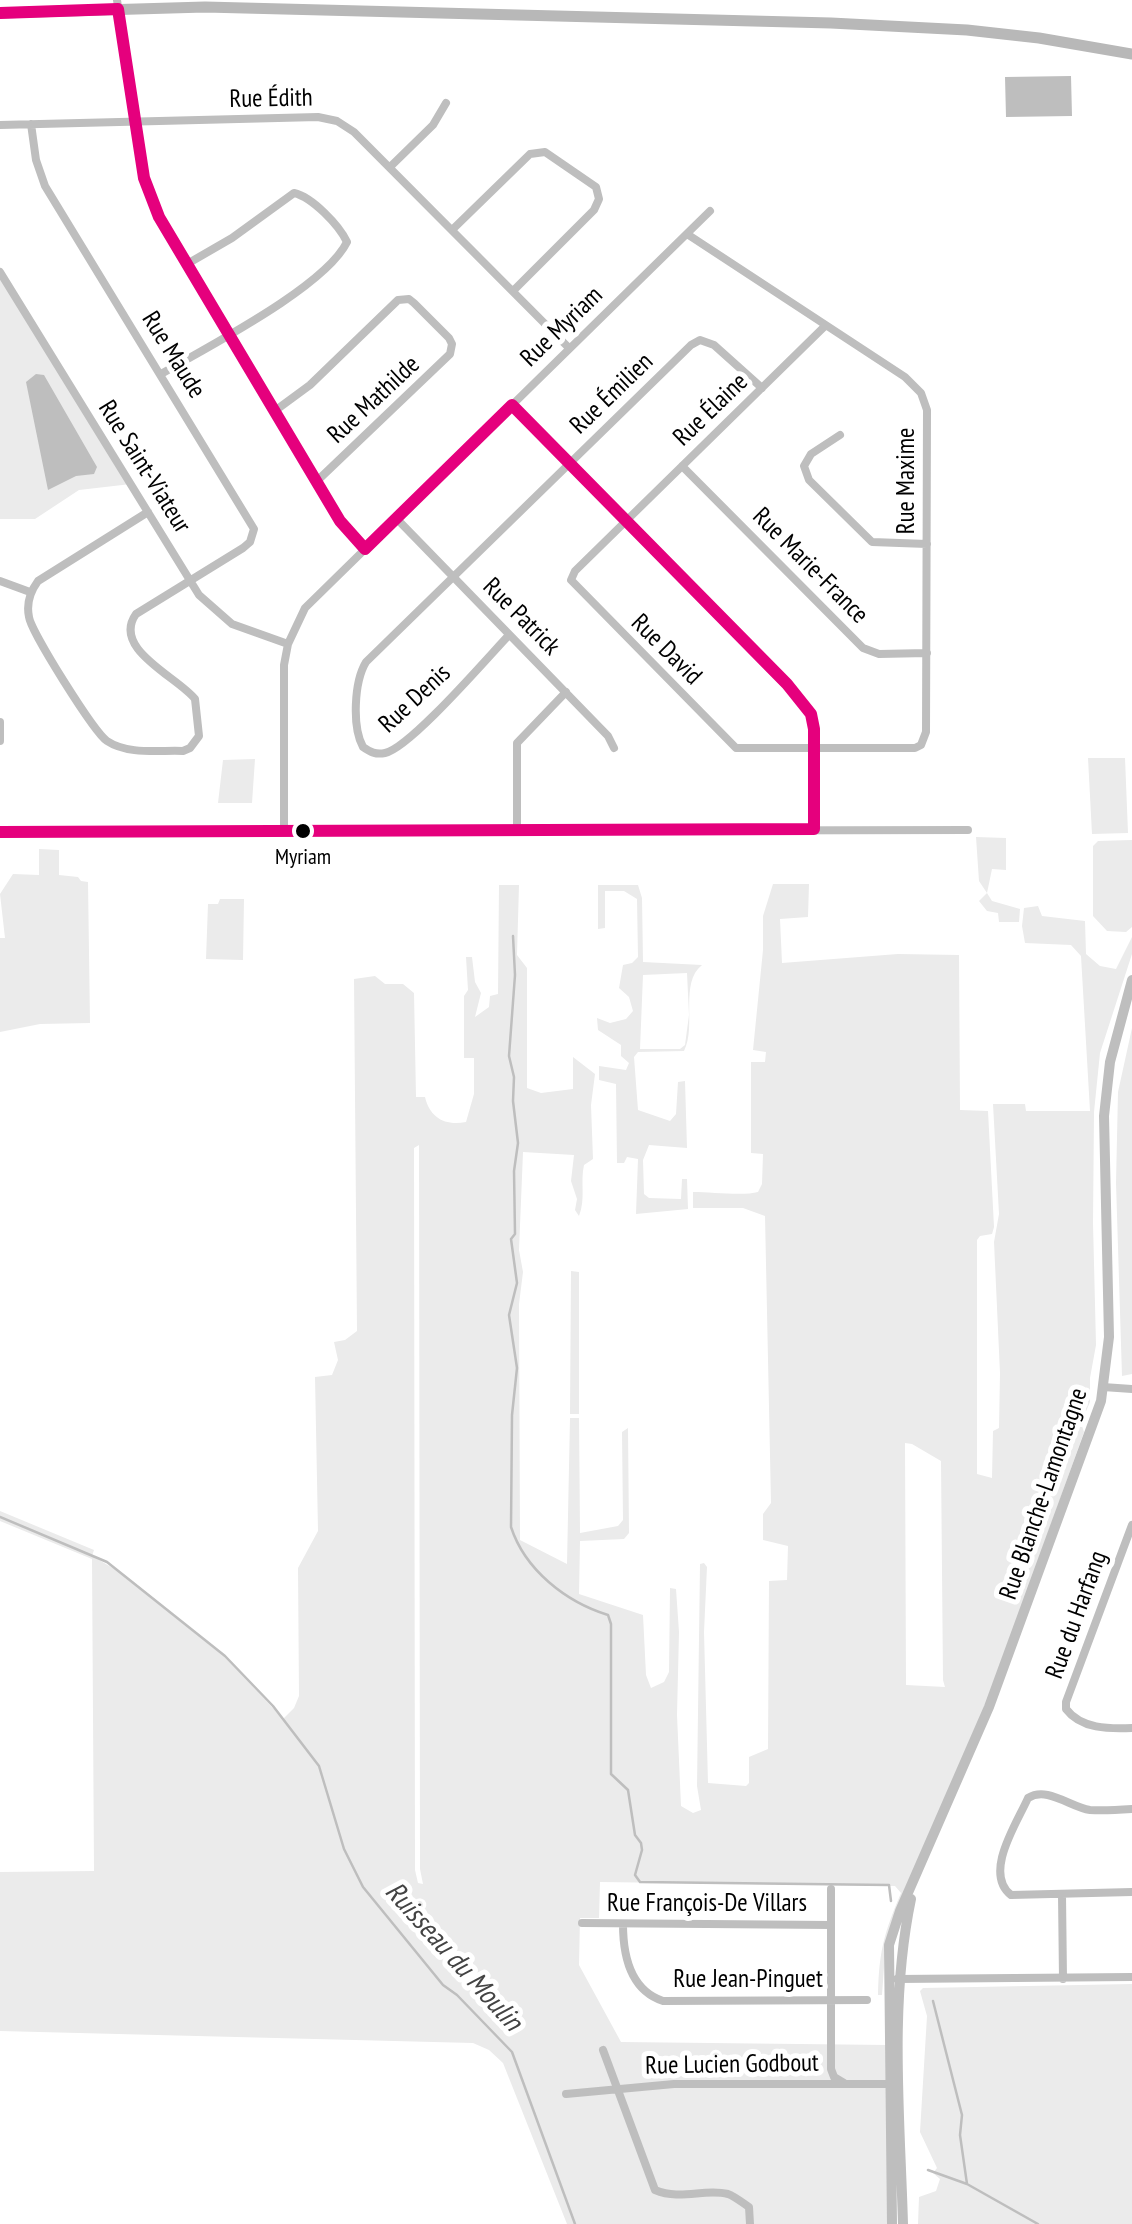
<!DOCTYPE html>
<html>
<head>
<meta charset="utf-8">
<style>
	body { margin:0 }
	canvas { display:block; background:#fff }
</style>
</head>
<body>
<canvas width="1132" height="2224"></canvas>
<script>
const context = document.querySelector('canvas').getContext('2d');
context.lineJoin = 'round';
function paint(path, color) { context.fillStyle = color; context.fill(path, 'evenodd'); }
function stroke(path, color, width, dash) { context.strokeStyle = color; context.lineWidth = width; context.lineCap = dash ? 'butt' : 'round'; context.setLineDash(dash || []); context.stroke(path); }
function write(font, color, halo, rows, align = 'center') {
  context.font = font + ' "PT Sans Narrow",sans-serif'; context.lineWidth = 10; context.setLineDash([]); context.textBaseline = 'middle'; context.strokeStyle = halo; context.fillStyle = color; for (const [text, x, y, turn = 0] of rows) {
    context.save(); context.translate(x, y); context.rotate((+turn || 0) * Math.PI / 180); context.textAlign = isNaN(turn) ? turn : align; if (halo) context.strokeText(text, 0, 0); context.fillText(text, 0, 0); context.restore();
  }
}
paint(new Path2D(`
	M0 272 131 484 79 490 35 519H0Z
	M1088 758H1125L1128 833 1092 834Z
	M255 759 252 803H218L223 760Z
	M976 837 1006 838V870L992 869 987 893 992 901 1020 909 1019 922H999L998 913 987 911 979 901 987 893 979 881Z
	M1132 840V927L1126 932 1107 931 1093 916V846L1098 841Z
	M39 849 59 850V875L78 877 81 881 88 882 90 1023 40 1024 0 1032V938H5L0 894 13 874 39 875Z
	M773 884H809L808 917 780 919 782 963 898 954 959 955 960 1110 988 1111 994 1227 992 1234 980 1236 977 1240V1474L992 1478 993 1431 999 1428 1000 1373 994 1242 999 1214 993 1104H1025L1026 1111H1090L1081 956 1071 945 1025 943 1022 926 1024 908 1038 906 1042 916 1085 921 1086 954 1100 966 1116 969 1132 937V954L1100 1053 1094 1112 1093 1223 1096 1345 1090 1378V1402L1081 1423 1084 1432 986 1706 886 1940 882 1995H878C879 1951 884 1933 901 1893L895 1886 600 1882 599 1918H580L579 1965 621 2042 888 2045 892 2224H567L503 2063 489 2050 473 2043 0 2031V1872L94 1871 92 1559 0 1521V1511L94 1550 92 1556 125 1575 225 1656 283 1719 294 1708 299 1696 298 1568 318 1531 315 1377 332 1375 338 1360 334 1342 345 1340 357 1331 354 979 375 976 385 984H403L414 993 416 1097H425C430 1118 445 1126 466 1122L474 1094V1058H464V996L468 990 466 957H472L475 982 481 993 475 1017 489 1007 490 996 498 994 499 885H519L517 955 527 968V1088L541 1093 573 1089V1057L595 1074 591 1105 593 1159 584 1165C580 1183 586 1198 579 1216L575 1210 577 1199 571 1181 574 1155 523 1152 519 1250 523 1272 519 1304 520 1540 567 1564 570 1418H579L580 1533 618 1526 623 1520 622 1432 628 1428 629 1533 624 1539 580 1541 579 1594 643 1615 646 1675 651 1688 664 1682 669 1672 670 1588 676 1589 679 1632 677 1715 681 1806 693 1813 701 1810 697 1786 700 1564 704 1563 707 1567 704 1632 708 1783 746 1786 749 1783V1757L768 1749 769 1581 787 1580 788 1546 763 1540V1514L771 1503 765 1216 743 1208H693V1192C711 1192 744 1196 758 1192L762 1184 763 1154 751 1153V1062H765L766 1052 753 1050 763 950V916ZM419 1145 420 1869 423 1884 418 1883 415 1870 414 1148ZM905 1443 912 1444 941 1461 943 1680 945 1687 906 1685Z
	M598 885H638L642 898 643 962 702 965C679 983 697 1026 684 1051L638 1052 634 1057 638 1110 670 1121 676 1114 678 1082 685 1081 687 1148 649 1145 643 1160 644 1194 649 1198 681 1199 682 1179H687L688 1209 636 1214 638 1159 627 1157 624 1163H617L616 1084 599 1080V1066L626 1070 629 1063 621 1056V1045L598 1030 597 1018 610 1023 626 1019 633 1011 629 997 619 988 623 965 632 963 638 957 637 899 624 891H605V928L598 929ZM687 973 689 1015 685 1045 680 1049H640L643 975Z
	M220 899H244L243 960 206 959 208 904H218Z
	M1132 1028V1374L1122 1376 1116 1183 1118 1092Z
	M571 1271 579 1272V1414H570Z
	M1132 1984V2224H918L919 2197 936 2191 940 2179 933 2173 937 2168 920 2132 927 2016 920 1991 923 1988Z`), '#ebebeb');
paint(new Path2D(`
	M1071 76 1072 116 1006 117 1005 77Z
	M36 374 44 375 97 467 94 474 76 476 48 490 26 382Z`), '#bebebe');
stroke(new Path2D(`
	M513 936 515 975 509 1056 514 1077 513 1101 518 1143 514 1171 515 1234 511 1239 517 1283 509 1315 517 1368 512 1415 511 1527C525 1570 566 1602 608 1615L611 1624V1774L628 1790 635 1835 641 1843 642 1850 635 1875 640 1882 889 1885 891 1901
	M0 1517 107 1562 225 1656 273 1706 319 1766 344 1849 363 1887 443 1985 457 1995 512 2052 575 2224
	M933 2001 962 2115 960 2135 967 2184
	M928 2170 967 2184 1038 2224`), '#bebebe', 2.5);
stroke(new Path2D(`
	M117 0 144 178 159 217 340 521 365 549
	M31 124 36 160 45 186 254 529 250 542 243 548 136 614C111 649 178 677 195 699L199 736 190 748 183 751C159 750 128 755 107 741 94 732 31 632 29 617 26 603 30 592 38 581L148 512
	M0 125 318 117 337 121 354 132 569 348
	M390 167 433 125 446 103
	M453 229 530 154 545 152 596 187 599 199 594 210 513 291
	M687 234 905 377 921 393 927 410 926 732 921 745 915 748H736L571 580 575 571 825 326
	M0 272 199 595 232 624 288 644
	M161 374C207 347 325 287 347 242 339 225 312 197 294 193L232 238 187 264
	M512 405 807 707 814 729V829
	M276 410 310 385 398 300 409 299 414 303 449 338 452 344 450 354 317 481
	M840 435 811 454 804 466 809 480 872 542 927 544
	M682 466 863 648 879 654 927 653
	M396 518 608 736 614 748
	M0 581 30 592
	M509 635C488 657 410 748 385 753 376 755 370 752 363 747 352 727 354 682 366 662L691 345 700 340 714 345 762 388
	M0 722V741
	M517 830V743L566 692
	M284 831V665L288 644 305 608 710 211
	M0 832 968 830
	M1103 1387 1132 1389
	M1132 1525 1066 1702V1709C1081 1729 1109 1729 1132 1728
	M1132 1809C1118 1810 1104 1811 1090 1810 1070 1807 1047 1786 1028 1798 1017 1823 983 1873 1011 1895L1132 1892
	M831 1889V2069L834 2077 844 2083
	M1062 1895 1063 1979
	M582 1923 831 1925
	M623 1924C623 1954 630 1990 663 2001L867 2000
	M897 1979 1132 1977
	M603 2050 655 2190C681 2201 704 2188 728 2194 734 2196 743 2203 749 2207L750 2224
	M566 2094 674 2084H895`), '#bebebe', 8);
stroke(new Path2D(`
	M892 2224 889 1945 900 1911 989 1707 1101 1401 1109 1337 1104 1116 1110 1062 1132 980
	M903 2224C900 2117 889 2004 911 1899`), '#bebebe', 10);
stroke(new Path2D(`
	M0 13 205 7 831 23 967 30 1039 38 1132 54`), '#b8b8b8', 11);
stroke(new Path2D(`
	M0 13 118 9 144 178 159 217 340 521 365 549 512 405 787 684 811 714 814 729V829L0 832`), '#e5007d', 12);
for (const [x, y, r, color] of [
	[303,831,9,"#000"]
]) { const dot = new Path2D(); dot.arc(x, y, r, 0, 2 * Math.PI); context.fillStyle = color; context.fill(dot); stroke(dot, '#fff', 4); }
write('22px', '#000', '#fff', [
	["Myriam",303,858]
]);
write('25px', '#000', '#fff', [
	["Rue Édith",271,99,-1],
	["Rue Myriam",562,327,-44],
	["Rue Maude",173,355,58],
	["Rue Émilien",612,394,-44],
	["Rue Mathilde",374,400,-43],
	["Rue Élaine",711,410,-44],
	["Rue Saint-Viateur",144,467,58],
	["Rue Maxime",907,481,-90],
	["Rue Marie-France",810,566,45],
	["Rue Patrick",521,617,45],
	["Rue David",666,650,45],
	["Rue Denis",415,699,-43],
	["Rue Blanche-Lamontagne",1044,1494,-71],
	["Rue du Harfang",1077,1615,-70],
	["Rue François-De Villars",707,1904],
	["Rue Jean-Pinguet",748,1980],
	["Rue Lucien Godbout",732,2065,-1]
]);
write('italic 28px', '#434343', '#fff', [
	["Ruisseau du Moulin",453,1957,48]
]);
</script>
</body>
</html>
